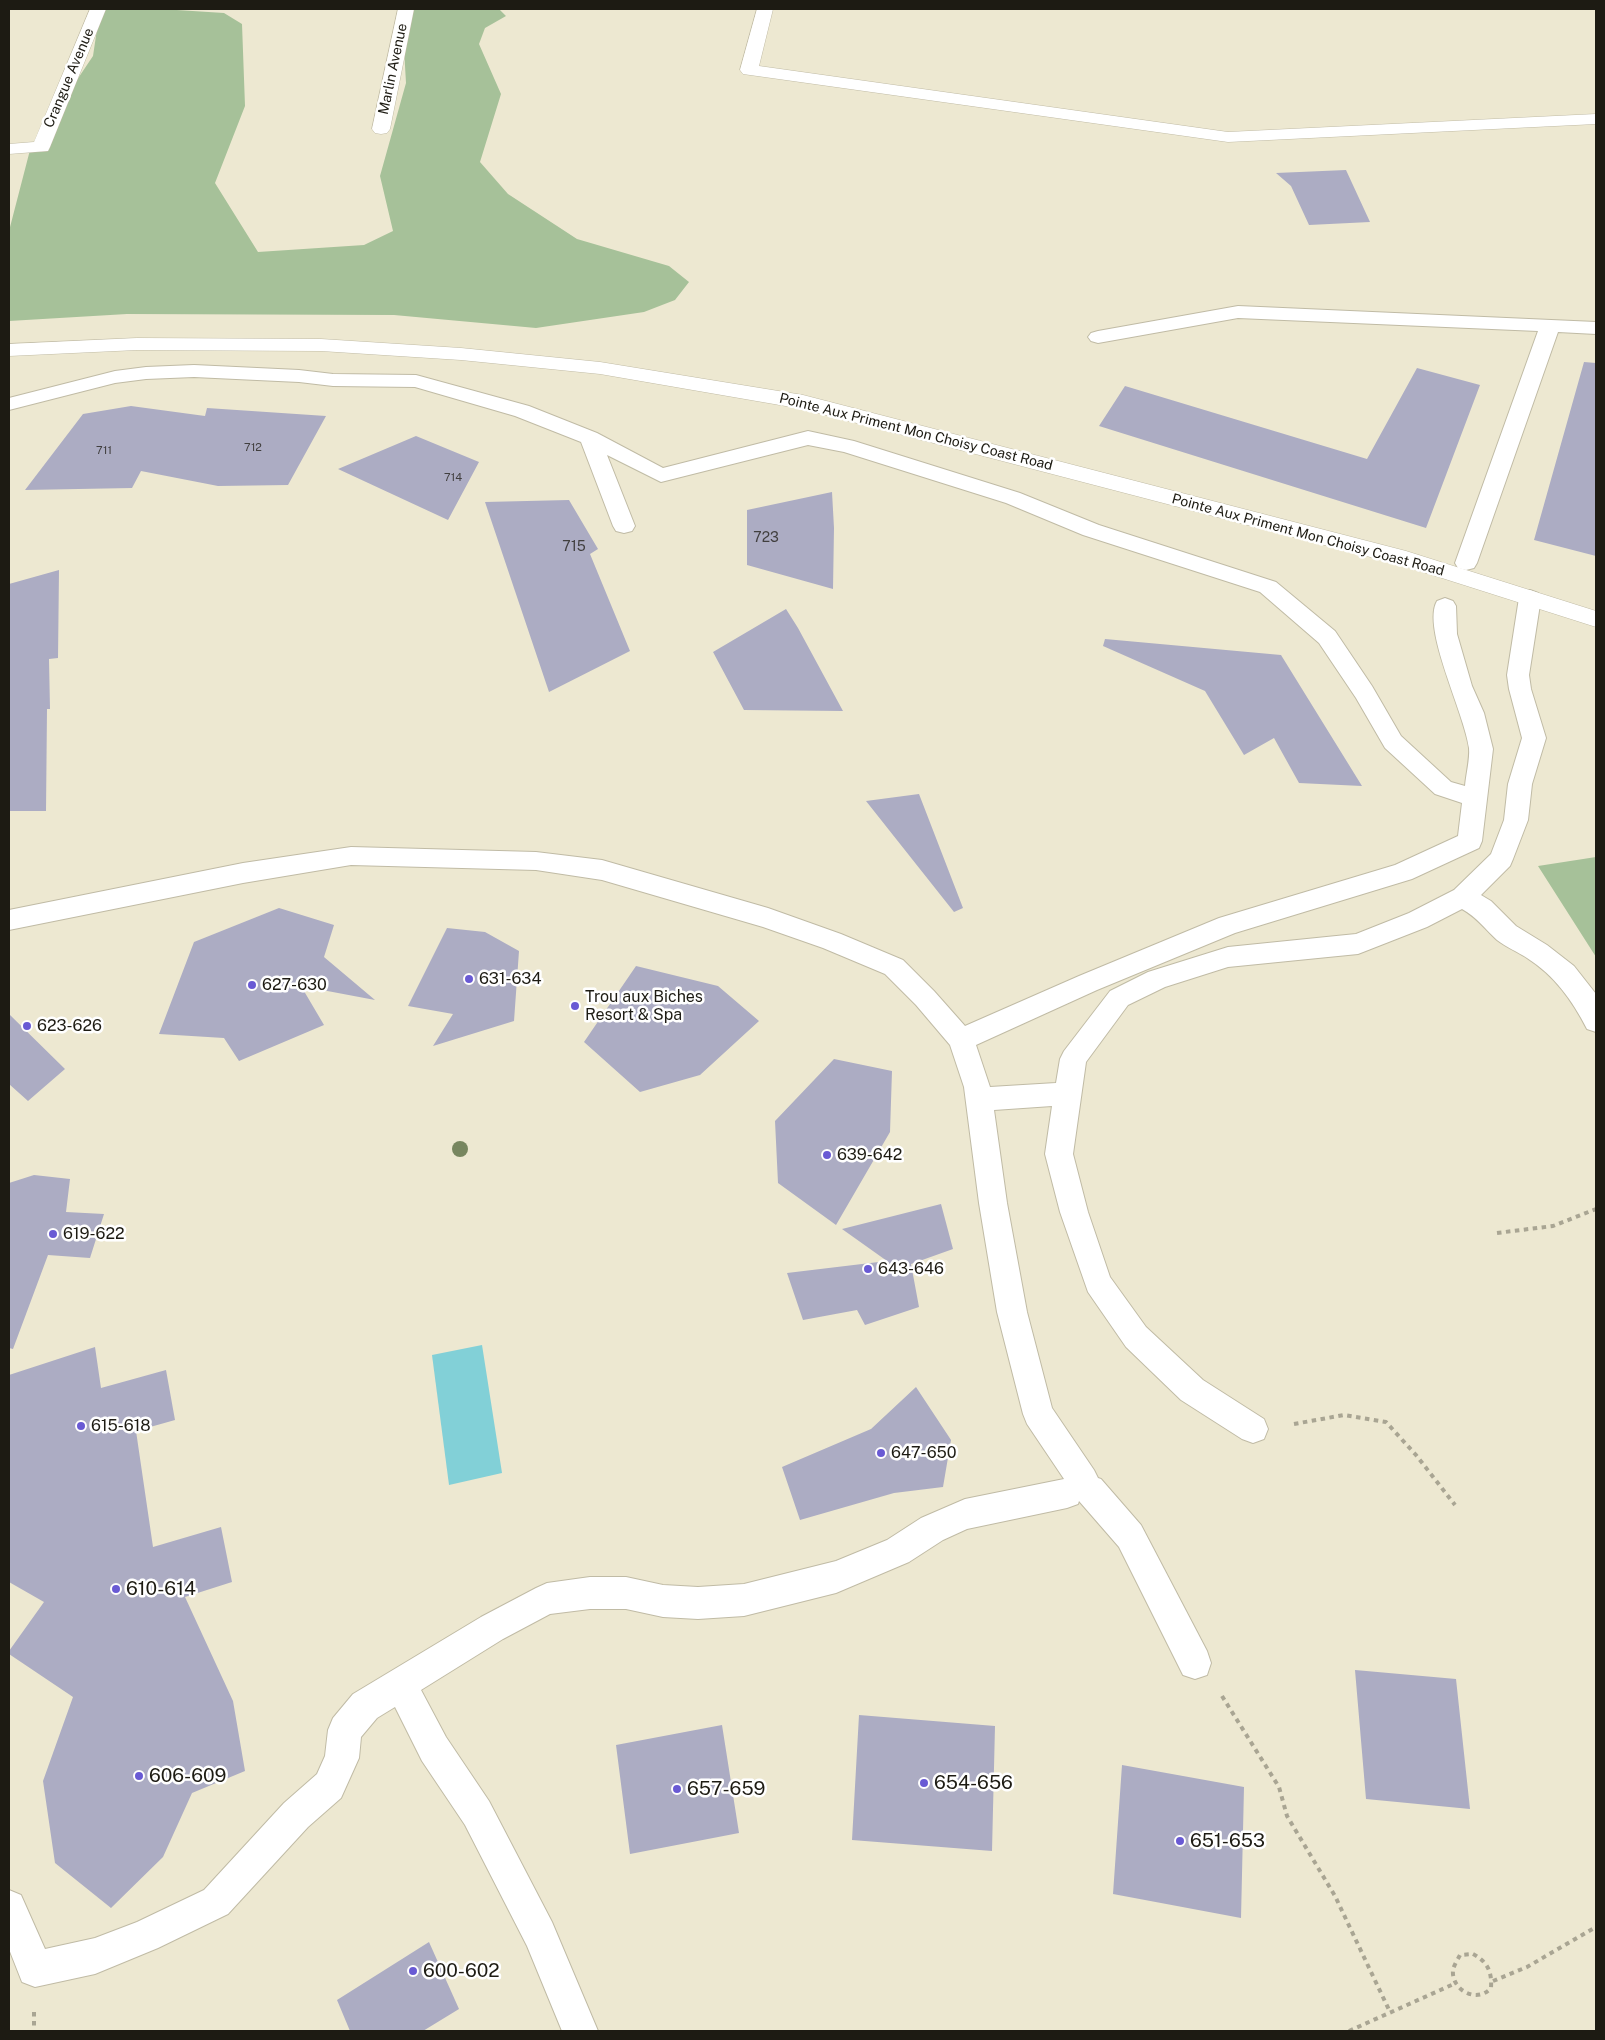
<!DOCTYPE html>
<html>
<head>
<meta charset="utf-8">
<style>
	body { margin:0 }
	#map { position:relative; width:1605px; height:2040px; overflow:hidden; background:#ede8d1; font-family:"Public Sans",sans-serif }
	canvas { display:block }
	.frame { position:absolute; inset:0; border:10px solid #1d1b13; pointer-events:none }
</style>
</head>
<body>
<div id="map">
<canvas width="1605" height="2040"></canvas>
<div class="frame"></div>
</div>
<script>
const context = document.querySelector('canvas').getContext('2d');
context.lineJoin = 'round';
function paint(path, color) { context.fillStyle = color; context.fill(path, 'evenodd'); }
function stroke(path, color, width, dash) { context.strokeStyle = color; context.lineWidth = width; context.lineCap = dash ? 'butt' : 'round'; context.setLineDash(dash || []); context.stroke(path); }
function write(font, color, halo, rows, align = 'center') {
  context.font = font + ' "Public Sans",sans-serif'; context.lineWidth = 5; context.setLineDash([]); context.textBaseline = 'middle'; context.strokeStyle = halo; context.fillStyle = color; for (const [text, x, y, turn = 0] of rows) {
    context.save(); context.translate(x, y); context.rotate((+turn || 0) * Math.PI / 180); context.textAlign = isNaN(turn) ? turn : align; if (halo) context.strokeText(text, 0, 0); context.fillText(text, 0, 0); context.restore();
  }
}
paint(new Path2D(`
	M100 9H161L224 13 242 24 245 106 215 183 258 252 364 245 393 231 380 176 406 83 403 31 412 9H499L506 16 485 28 479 44 501 94 480 162 508 194 577 239 669 266 689 282 675 300 644 312 536 328 394 315 127 314 9 321V231L30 150 93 56Z
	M1596 857V957L1538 866Z`), '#a6c199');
paint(new Path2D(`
	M482 1345 502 1473 449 1485 432 1355Z`), '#82d0d7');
paint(new Path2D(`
	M1346 170 1370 222 1309 225 1291 186 1276 173Z
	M1584 362 1596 363V556L1534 540Z
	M1417 368 1480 385 1426 528 1099 426 1125 386 1367 459Z
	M131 406 205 416 207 408 326 416 288 485 218 486 141 471 132 488 25 490 83 414Z
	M416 436 479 462 448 520 338 469Z
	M832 492 834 528 833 589 747 565V510Z
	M569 500 598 549 590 554 630 651 549 692 485 502Z
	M59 570 58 658 49 659 50 709H47L46 811H9V584Z
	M786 609 798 628 843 711 744 710 713 652Z
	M1105 639 1281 655 1362 786 1299 783 1274 738 1244 755 1205 691 1103 646Z
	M919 794 963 908 954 912 866 801Z
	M279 908 334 925 324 957 375 1000 301 986 324 1025 239 1061 224 1038 159 1034 194 942Z
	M447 928 485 932 519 951 514 1021 433 1046 453 1014 408 1006Z
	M636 966 718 986 759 1021 700 1075 640 1092 584 1042Z
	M9 1014 65 1069 28 1101 9 1084Z
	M834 1059 892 1071 890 1132 836 1225 778 1183 775 1121Z
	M34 1175 70 1179 66 1212 104 1214 90 1258 48 1255 13 1349 9 1348V1183Z
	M941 1204 953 1249 911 1264 919 1307 865 1325 857 1310 803 1320 787 1273 887 1261 842 1229Z
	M95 1347 101 1388 166 1370 175 1420 136 1431 153 1547 221 1527 232 1582 185 1597 233 1701 245 1771 192 1793 163 1857 111 1908 55 1863 43 1781 73 1697 9 1654V1651L44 1602 9 1582V1375Z
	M916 1387 951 1440 943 1487 894 1493 800 1520 782 1467 871 1429Z
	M1355 1670 1456 1679 1470 1809 1366 1799Z
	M859 1715 995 1726 992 1851 852 1840Z
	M722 1725 739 1833 630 1854 616 1745Z
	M1122 1765 1244 1787 1241 1918 1113 1894Z
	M429 1942 459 2009 423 2031H350L337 2000Z`), '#acacc3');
const service = new Path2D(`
	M1238 306 1596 322V334L1558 332 1477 563 1474 568 1466 570 1458 568 1455 563 1538 331 1238 318 1098 343 1091 341 1088 337 1091 333 1098 331Z
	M194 365 299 370 333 374 416 375 529 406 597 433 663 468 808 431 854 441 1020 493 1099 525 1276 582 1335 631 1372 686 1401 736 1451 782 1465 786C1466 774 1470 759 1469 748 1465 714 1421 628 1437 601L1445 598 1453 601 1456 606 1457 634 1472 686 1484 713 1493 749 1482 841 1479 848 1412 879 1235 933 1097 990 976 1045 990 1087 1056 1083 1060 1059 1064 1051 1110 991 1148 972 1228 947 1356 934 1409 913 1454 890 1491 854 1504 820 1508 784 1522 738 1509 689 1507 675 1519 598 1522 593 1530 590 1538 593 1541 598 1529 675 1531 689 1546 738 1532 784 1528 820 1513 859 1510 866 1481 895 1491 901 1516 926 1547 945 1574 966 1596 994V1032L1587 1029C1572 1000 1555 976 1527 958 1518 952 1506 947 1497 940 1485 929 1477 917 1462 909L1427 927 1358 954 1228 967 1165 987 1128 1005 1086 1062 1073 1154 1088 1212 1110 1277 1146 1327 1203 1380 1264 1419 1268 1429 1264 1439 1253 1443 1242 1439 1181 1400 1126 1347 1088 1292 1060 1212 1045 1154 1052 1106 994 1110 1007 1203 1027 1312 1052 1408 1094 1470 1098 1478 1101 1479 1141 1525 1207 1651 1211 1663 1207 1675 1195 1679 1183 1675 1119 1547 1079 1501 1078 1504 1067 1508 967 1529 943 1540 909 1562 836 1593 744 1616 698 1619 663 1617 626 1609H590L550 1614 503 1639 421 1690 446 1737 489 1801 552 1922 598 2031H562L527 1946 465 1825 422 1761 395 1707 377 1718 361 1737 359 1758 341 1798 308 1827 228 1914 158 1948 95 1974 35 1987 22 1982 9 1949V1890L21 1895 45 1949 95 1938 137 1922 204 1890 284 1803 317 1774 325 1756 328 1730 333 1718 353 1694 481 1617 536 1588 547 1583 590 1577H626L663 1585 698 1587 744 1584 836 1561 887 1540 921 1518 965 1499 1064 1479 1027 1424 1023 1414 997 1312 979 1203 964 1087 950 1045 916 1005 885 974 823 948 763 927 602 880 536 870 351 865 243 883 9 930V910L243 863 351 847 536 852 602 860 768 908 841 934 903 960 934 991 965 1026 1079 976 1219 918 1395 865 1458 836 1462 803 1435 794 1385 748 1356 698 1319 643 1260 592 1083 535 1006 503 844 452 808 445 661 482 607 455 635 526 632 531 624 533 616 531 613 526 581 442 515 416 415 387 333 386 299 382 194 377 146 379 115 383 9 410V398L115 371 146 367Z`);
const minor = new Path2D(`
	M90 9H106L50 147 48 151 9 154V144L34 142Z
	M398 9H414L390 129 387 133 381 134 375 133 372 129Z
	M757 9H773L759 66 1228 132 1596 114V124L1228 142 743 74 740 70Z`);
const secondary = new Path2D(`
	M137 338 321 339 461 348 600 362 803 395 1406 551 1596 611V627L1401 565 803 409 600 374 461 360 321 351 137 350 9 356V344Z`);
stroke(service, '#c0bba5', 2);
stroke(minor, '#c0bba5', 1);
stroke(secondary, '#c0bba5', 1);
stroke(new Path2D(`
	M1497 1233 1553 1226 1596 1209
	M1294 1424 1344 1415 1386 1422 1416 1455 1455 1505
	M1222 1696 1279 1787 1287 1816 1335 1896 1390 2012
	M1473 1954C1488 1962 1492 1972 1491 1988 1477 2004 1451 1990 1453 1970 1454 1965 1458 1959 1460 1955Z
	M1493 1981 1527 1967 1596 1927
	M34 2012V2031
	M1349 2031 1456 1983`), '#a9a593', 4, [4.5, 4.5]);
paint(service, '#fff');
paint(minor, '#fff');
paint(secondary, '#fff');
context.fillStyle = '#77865f';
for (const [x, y] of [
	[460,1149]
]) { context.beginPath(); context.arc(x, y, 8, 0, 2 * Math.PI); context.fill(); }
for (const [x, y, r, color] of [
	[469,979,5,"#695ad4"],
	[252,985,5,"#695ad4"],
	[575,1006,5,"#695ad4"],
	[27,1026,5,"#695ad4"],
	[827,1155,5,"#695ad4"],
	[53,1234,5,"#695ad4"],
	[868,1269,5,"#695ad4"],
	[81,1426,5,"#695ad4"],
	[881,1453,5,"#695ad4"],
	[116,1589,5,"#695ad4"],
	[139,1776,5,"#695ad4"],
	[924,1783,5,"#695ad4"],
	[677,1789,5,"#695ad4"],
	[1180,1841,5,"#695ad4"],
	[413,1971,5,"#695ad4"]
]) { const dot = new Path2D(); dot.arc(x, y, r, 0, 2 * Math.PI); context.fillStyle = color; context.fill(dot); stroke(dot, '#fff', 2); }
write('11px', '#413f3f', null, [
	["712",253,448],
	["711",104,451],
	["714",453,478]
]);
write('14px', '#1d1b13', '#fff', [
	["Marlin Avenue",393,69,-78],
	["Crangue Avenue",69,78,-67],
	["Pointe Aux Priment Mon Choisy Coast Road",916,432,14],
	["Pointe Aux Priment Mon Choisy Coast Road",1308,535,15]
]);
write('14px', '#413f3f', null, [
	["723",766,538],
	["715",574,547]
]);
write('16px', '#1d1b13', '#fff', [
	["631-634",479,979],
	["627-630",262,985],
	["Trou aux Biches",585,997],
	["Resort & Spa",585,1015],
	["623-626",37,1026],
	["639-642",837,1155],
	["619-622",63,1234],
	["643-646",878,1269],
	["615-618",91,1426],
	["647-650",891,1453]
], 'left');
write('19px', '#1d1b13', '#fff', [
	["610-614",126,1589],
	["606-609",149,1776],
	["654-656",934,1783],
	["657-659",687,1789],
	["651-653",1190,1841],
	["600-602",423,1971]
], 'left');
</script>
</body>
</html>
